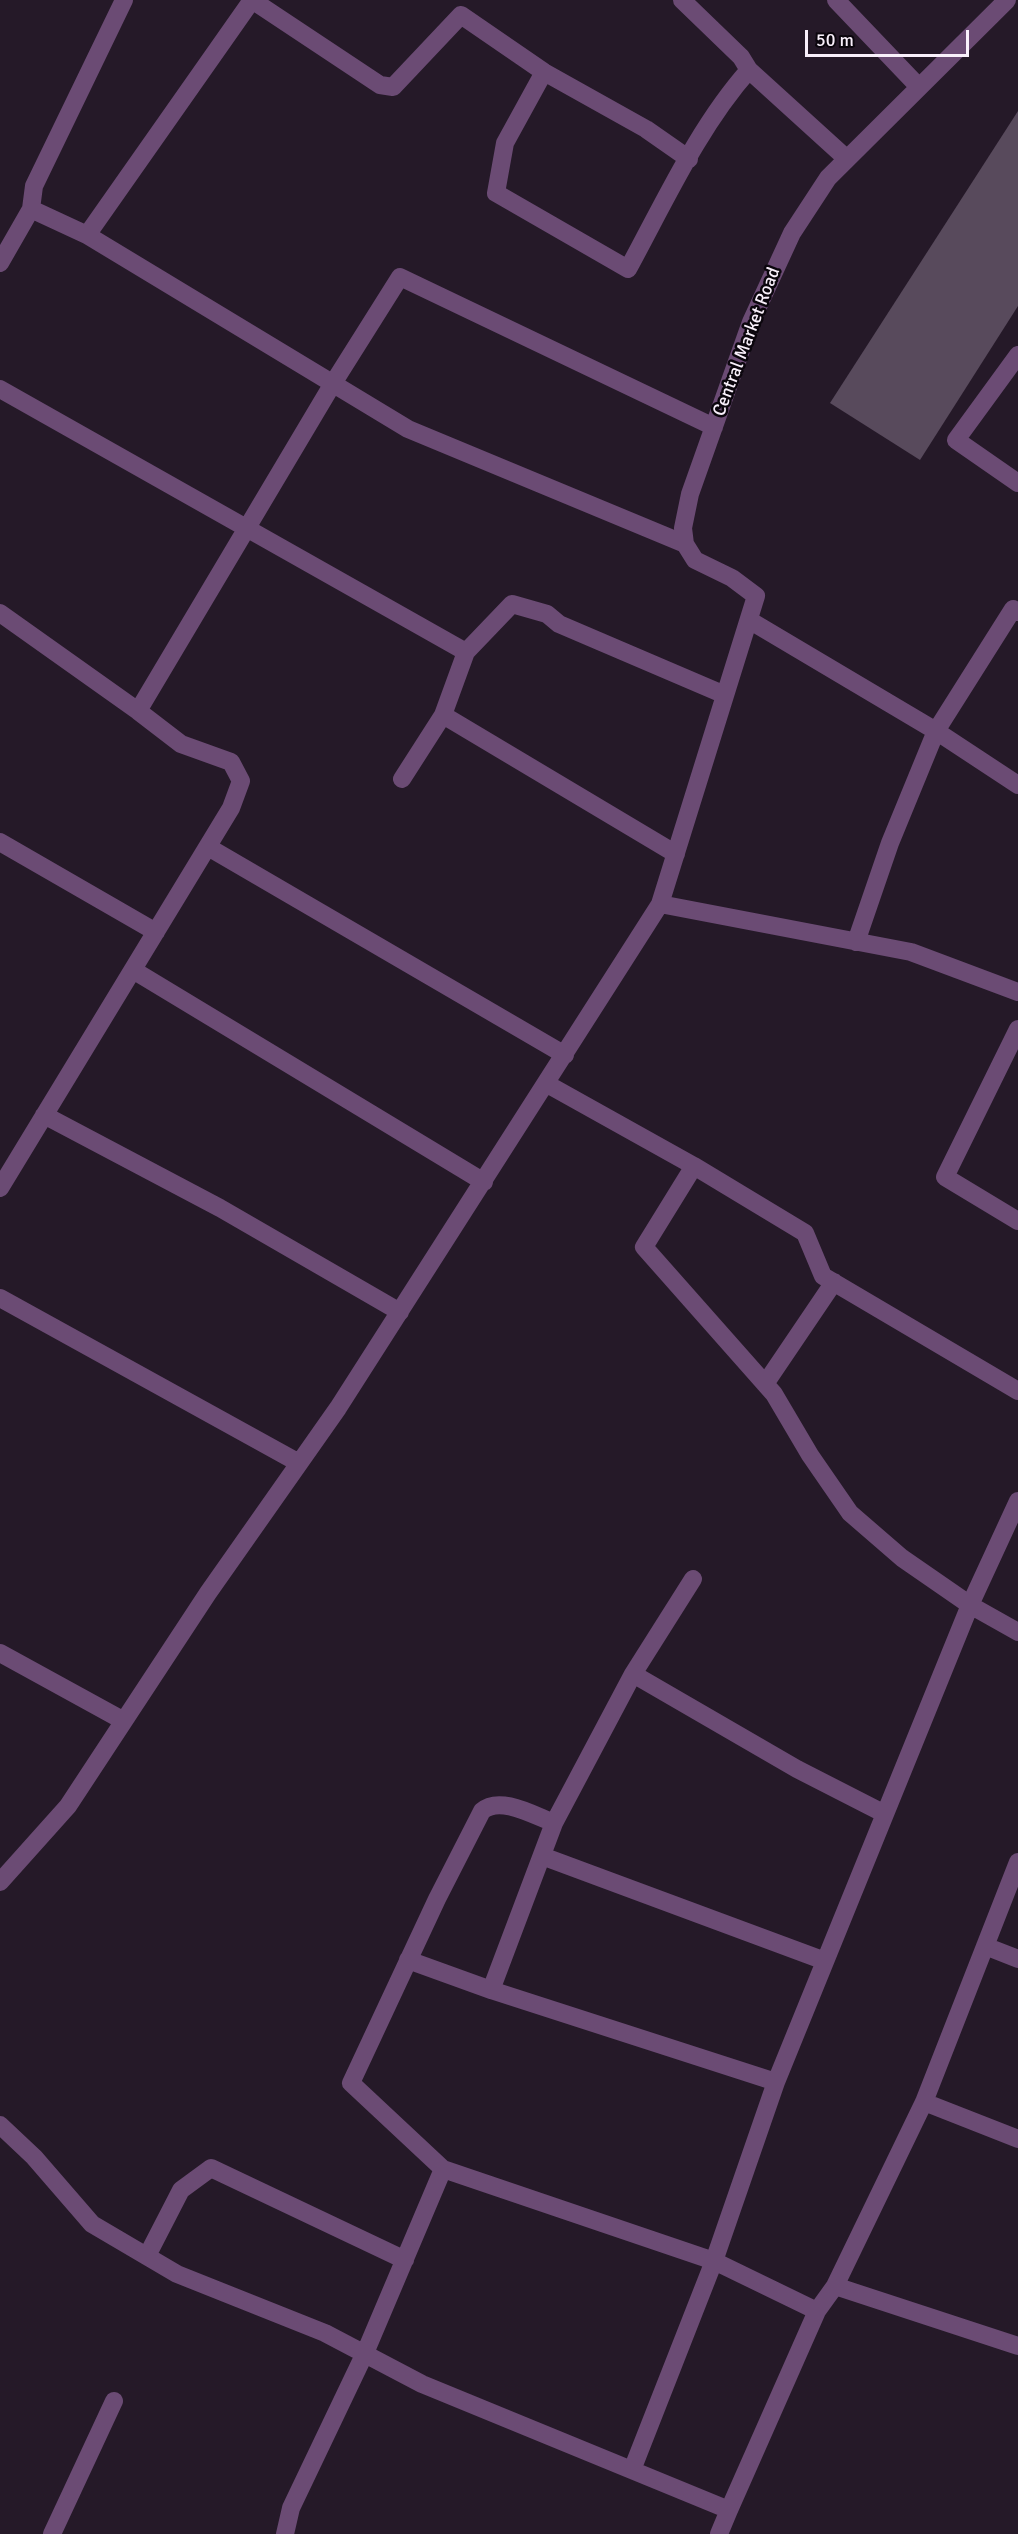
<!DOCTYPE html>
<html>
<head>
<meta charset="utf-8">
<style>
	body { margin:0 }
	#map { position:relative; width:1018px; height:2534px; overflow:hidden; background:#251928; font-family:Signika,sans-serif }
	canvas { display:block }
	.scale { position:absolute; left:805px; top:30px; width:164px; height:27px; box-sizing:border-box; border:3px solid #f9f0fb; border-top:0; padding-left:8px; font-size:18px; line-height:21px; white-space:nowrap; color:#f9f0fb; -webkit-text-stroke:4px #0b060d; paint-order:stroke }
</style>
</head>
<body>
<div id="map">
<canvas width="1018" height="2534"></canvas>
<div class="scale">50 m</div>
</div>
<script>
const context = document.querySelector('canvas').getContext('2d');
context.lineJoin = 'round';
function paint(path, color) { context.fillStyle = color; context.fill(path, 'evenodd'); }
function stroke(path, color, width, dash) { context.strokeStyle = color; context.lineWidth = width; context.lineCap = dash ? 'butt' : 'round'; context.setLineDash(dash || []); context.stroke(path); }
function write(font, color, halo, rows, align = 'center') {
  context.font = font + ' Signika,sans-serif'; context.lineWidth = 5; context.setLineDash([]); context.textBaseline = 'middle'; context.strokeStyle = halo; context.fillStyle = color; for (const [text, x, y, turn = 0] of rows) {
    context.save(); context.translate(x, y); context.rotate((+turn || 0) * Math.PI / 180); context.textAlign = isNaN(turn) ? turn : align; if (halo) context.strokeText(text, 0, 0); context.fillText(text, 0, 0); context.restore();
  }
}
paint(new Path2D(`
	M1018 111V306L920 460 830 403Z`), '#584a5c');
stroke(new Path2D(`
	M252 0 380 85 393 87 461 15 544 72 646 129 689 159
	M682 0 741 57 749 70 847 159
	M836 0 919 87
	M544 72 505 143 496 193 628 269C664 203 699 126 749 70
	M31 209 87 235 408 429 685 544
	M87 235 252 0
	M0 263 31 209 34 186 124 0
	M1018 355 956 440 1018 483
	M0 389 466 652
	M0 613 138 711 181 744 231 762 241 781 231 808 0 1188
	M749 620 936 731 1018 785
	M138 711 332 385 400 277 714 427
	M443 715 676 854
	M402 779 443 715 466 652 512 604 547 614 559 624 725 695
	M0 842 156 932
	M208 847 565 1055
	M660 904 911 952 1018 992
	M856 942 890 843 936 731 1013 609 1018 612
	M133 970 484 1182
	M1018 1029 945 1177 1018 1221
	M547 1084 694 1166 805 1233 823 1276 1018 1391
	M44 1115 220 1208 400 1312
	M694 1166 644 1247 774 1394 810 1455 850 1513 902 1558 970 1605 1018 1632
	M0 1298 299 1463
	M765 1384 834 1282
	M0 1653 124 1721
	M633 1674 797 1769 885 1814
	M542 1856 825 1961
	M0 1882 68 1806 208 1593 338 1408 660 904 756 596 732 578 695 560 685 544 683 528 690 494 751 322 792 233 828 178 1007 0
	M985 1946 1018 1959
	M408 1960 491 1990 776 2082
	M491 1990 554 1823 633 1674 693 1579
	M924 2102 1018 2139
	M0 2125 34 2157 92 2224 177 2274 325 2333 422 2384 729 2510 817 2311 835 2286 1018 2346
	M443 2169 351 2083 437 1899 482 1811C500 1795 535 1816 554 1823
	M147 2256 181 2190 211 2168 405 2260
	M835 2286 924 2102 1018 1862
	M632 2470 714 2261 776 2082 970 1605 1018 1501
	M52 2534 114 2401
	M285 2534 291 2508 365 2353 443 2169 714 2261 817 2311
	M719 2534 729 2510`), '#6b4b74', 18);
write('18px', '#f9f0fb', '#0b060d', [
	["Central Market Road",747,342,-69]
]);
</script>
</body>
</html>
